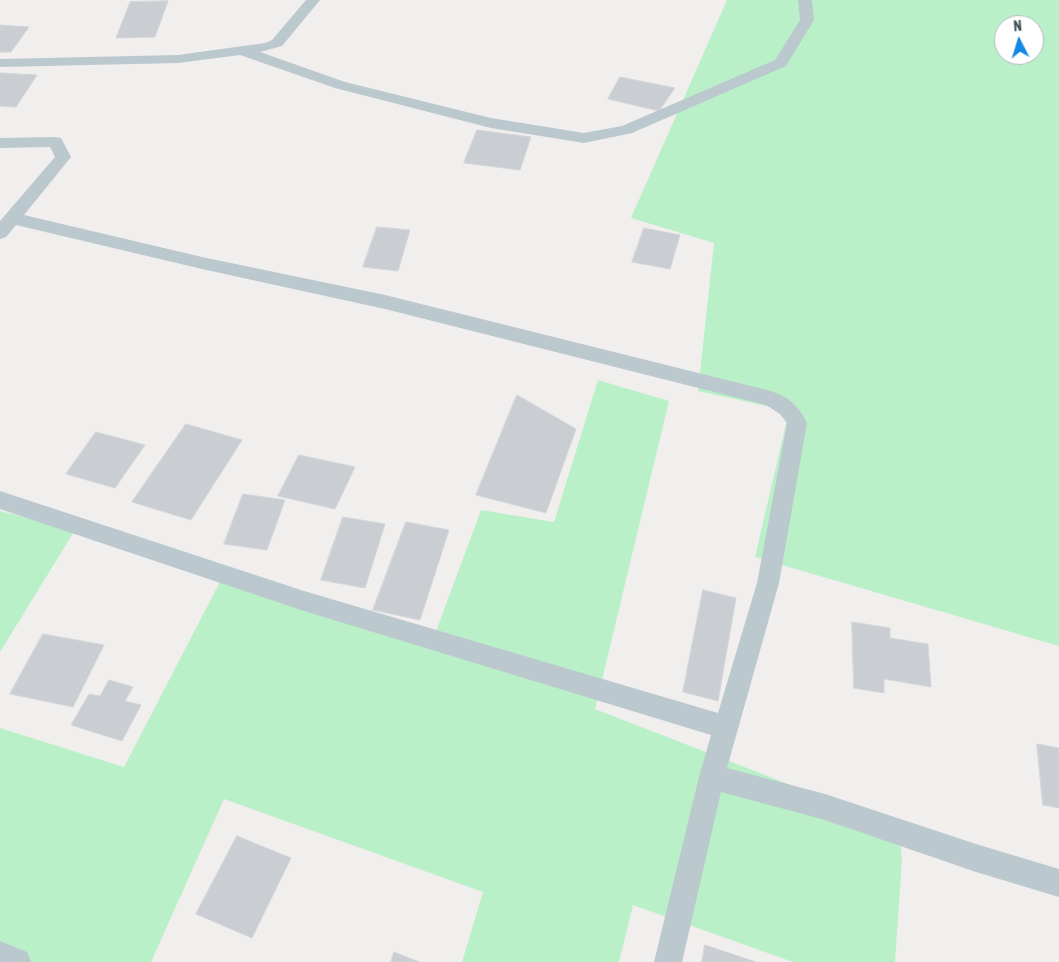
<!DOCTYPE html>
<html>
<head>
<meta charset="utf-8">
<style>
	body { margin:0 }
	#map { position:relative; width:1059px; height:962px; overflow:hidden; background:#f1eeee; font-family:"Asap Condensed",sans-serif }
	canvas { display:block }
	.north { position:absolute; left:994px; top:15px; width:50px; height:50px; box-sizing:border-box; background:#fff; border:1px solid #b5bbbe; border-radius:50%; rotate:355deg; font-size:14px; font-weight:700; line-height:20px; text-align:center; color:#45545c }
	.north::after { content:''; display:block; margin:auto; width:18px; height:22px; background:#1289e6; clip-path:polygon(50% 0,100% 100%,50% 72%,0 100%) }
</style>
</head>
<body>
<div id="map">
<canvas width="1059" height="962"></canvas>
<div class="north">N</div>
</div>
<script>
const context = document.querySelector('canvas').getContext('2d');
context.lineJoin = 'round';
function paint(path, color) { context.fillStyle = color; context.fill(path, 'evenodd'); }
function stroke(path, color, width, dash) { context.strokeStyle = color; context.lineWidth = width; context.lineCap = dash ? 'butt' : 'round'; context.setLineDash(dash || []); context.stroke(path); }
paint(new Path2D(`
	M727 0H1059V646L755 557 789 411 698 391 714 243 631 218ZM1004 25H1034V55H1004Z
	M598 380 669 401 595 709 899 827 902 860 895 962H793L633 905 619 962H462L483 892 224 799 151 962H0V728L124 767 222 578 431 645 481 510 554 522Z
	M0 511 75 530 0 652Z`), '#baf0c8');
const building = new Path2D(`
	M168 1 155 37 116 38 130 2Z
	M0 25 29 27 11 52H0Z
	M0 73 37 75 16 107 0 106Z
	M620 77 675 88 659 111 608 99Z
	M477 130 531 137 520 170 464 163Z
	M377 227 410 230 398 271 363 267Z
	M644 228 680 235 670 269 632 262Z
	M517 395 576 429 546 513 476 495Z
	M186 424 242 440 191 520 132 502Z
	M96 432 145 445 115 488 66 474Z
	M299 455 355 467 335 509 278 496Z
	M243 494 285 500 267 550 224 544Z
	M343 517 385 524 365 588 321 580Z
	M406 522 449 530 420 620 373 610Z
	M703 590 736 598 718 701 683 692Z
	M852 622 890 628V638L928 644 931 687 884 679V693L854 688Z
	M43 634 104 645 73 707 10 694Z
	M109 680 133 687 125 701 141 705 122 741 71 725 89 694 100 696Z
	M1037 744 1059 748V808L1043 805Z
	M237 836 291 858 252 938 196 914Z
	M705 945 756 962H702Z
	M394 952 419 962H391Z`);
paint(building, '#caced3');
stroke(building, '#d2d5da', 1);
paint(new Path2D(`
	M306 0H320L282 46 260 52 345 82 491 118 584 133 622 126 775 60 800 20 798 0H812L814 20 786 66 632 133 584 143 491 128 335 88 240 55 178 63 0 67V59L178 55 265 43 272 40Z
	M55 137 61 138 71 157 24 215 202 257 385 295 771 391C789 397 799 406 807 423L779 583 727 768 825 794 976 844 1059 869V897L976 872 825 820 721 792 682 962H654L699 777 711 735 304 611 0 509V491L304 591 718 713 757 583 787 423 780 414 766 405 385 309 202 269 16 225 6 237 0 239V221L55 157 50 147 0 148V138Z
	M0 941 27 952 31 962H0Z`), '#bbc8ce');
</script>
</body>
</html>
